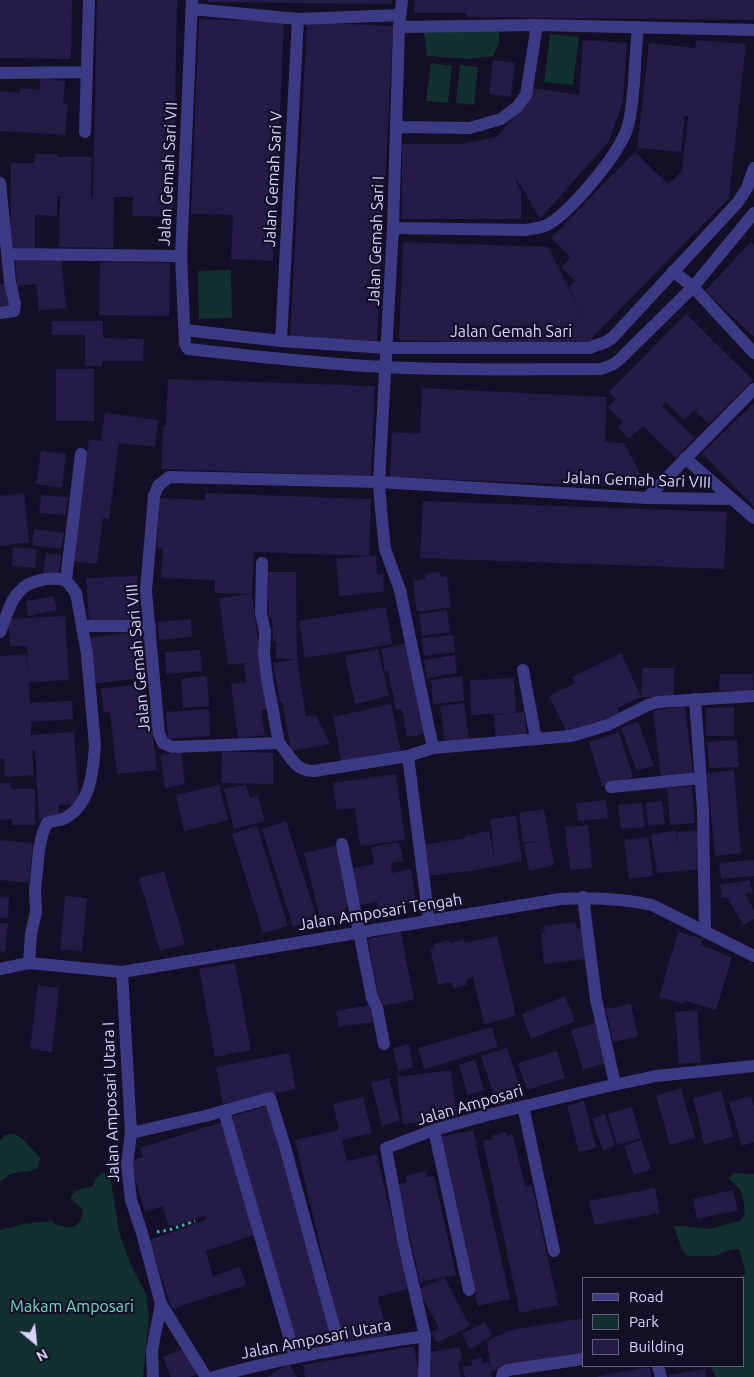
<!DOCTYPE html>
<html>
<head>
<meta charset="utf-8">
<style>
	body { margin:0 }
	#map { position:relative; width:754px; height:1377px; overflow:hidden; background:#130f26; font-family:Ubuntu,sans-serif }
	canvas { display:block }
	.legend { position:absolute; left:582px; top:1277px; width:162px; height:90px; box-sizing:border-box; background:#130f26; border:1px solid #625e7d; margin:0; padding:6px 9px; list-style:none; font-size:15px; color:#d9d4ff }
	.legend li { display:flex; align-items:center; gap:10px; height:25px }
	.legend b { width:25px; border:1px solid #625e7d }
	.north { position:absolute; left:10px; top:1317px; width:50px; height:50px; -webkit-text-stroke:4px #130f26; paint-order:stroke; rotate:152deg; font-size:14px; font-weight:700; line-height:20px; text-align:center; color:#d9d4ff }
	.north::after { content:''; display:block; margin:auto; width:18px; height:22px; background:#d9d4ff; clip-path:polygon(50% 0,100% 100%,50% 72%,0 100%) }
</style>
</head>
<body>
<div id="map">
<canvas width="754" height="1377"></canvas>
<ul class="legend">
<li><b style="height:6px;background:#3d3a85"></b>Road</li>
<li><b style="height:14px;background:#12302f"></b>Park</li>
<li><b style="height:14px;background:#241b47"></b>Building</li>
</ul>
<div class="north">N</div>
</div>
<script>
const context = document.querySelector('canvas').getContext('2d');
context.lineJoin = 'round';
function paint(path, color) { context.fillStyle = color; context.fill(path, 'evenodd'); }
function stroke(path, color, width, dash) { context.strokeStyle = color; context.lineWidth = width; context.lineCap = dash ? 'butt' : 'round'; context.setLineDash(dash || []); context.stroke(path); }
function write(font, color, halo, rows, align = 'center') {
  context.font = font + ' Ubuntu,sans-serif'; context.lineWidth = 4.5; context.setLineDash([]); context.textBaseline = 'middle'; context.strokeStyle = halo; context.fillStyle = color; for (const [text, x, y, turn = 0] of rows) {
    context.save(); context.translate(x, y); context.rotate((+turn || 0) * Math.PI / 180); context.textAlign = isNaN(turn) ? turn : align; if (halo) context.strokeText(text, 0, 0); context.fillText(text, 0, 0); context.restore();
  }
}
paint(new Path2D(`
	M499 29V43L493 56 469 59 427 56 424 31Z
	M550 34 579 37 573 85 544 82Z
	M431 63 452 66 448 103 426 101Z
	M460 65 478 67 474 105 456 103Z
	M231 270 232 318 199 319 198 271Z
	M14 1134 23 1139 40 1158 39 1166C30 1174 26 1170 15 1173 9 1174 5 1178 0 1182V1141L5 1135Z
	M103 1173 110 1178 112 1187 119 1232 130 1263 146 1294 149 1317 143 1377H0V1230L24 1224 51 1221C66 1231 82 1230 83 1210L70 1198 75 1191 93 1186 96 1178Z
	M735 1173 754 1174V1377H716L710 1366H743V1278H736L746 1274 739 1249 730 1250 715 1256H688L682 1250 674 1226H683L709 1229 740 1221 745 1214C743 1194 744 1191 728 1178Z`), '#12302f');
paint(new Path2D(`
	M0 0H72L71 59 0 58Z
	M97 0H177L173 217 132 216 133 197H114L113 248 59 247 60 196H57V216L35 215V248H10L11 163H35V154H58V157H92L91 197H93Z
	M208 0H392V4L208 2Z
	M415 0H754V20L467 17V13H414Z
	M199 19 284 22 273 261 231 259 233 215 191 214Z
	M307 22 393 26 377 341 290 337Z
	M583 40 627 43 623 101 609 141 540 219 517 179 516 182 521 191V219H402V144H461L497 137 528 101 533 88 579 95Z
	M696 40 746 44 729 198 592 338 595 344 574 346 399 340 403 242 548 247 586 323 569 287 575 281 561 267 571 257 551 238 635 152 668 184 682 171 688 116H685L681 152 637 148 649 43 695 48Z
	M493 60 515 63 511 97 489 94Z
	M41 78 65 81 63 104 68 105 65 135 0 131V91L19 93 20 88 39 90Z
	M751 242 754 245V337L705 291Z
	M61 256 66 308 39 311 36 284 17 286 15 260Z
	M100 262 170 263 169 316 99 315Z
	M7 283 10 309 0 311V284Z
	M686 314 753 380 709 424 694 410 684 420 666 402 662 406 695 438 676 458 643 426 629 439 618 427 623 422 608 407 616 399 609 392Z
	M52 321H103V338L144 339 143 361H102V366H85V335H52Z
	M56 369H94V421H56Z
	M168 379 375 386 371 476 161 469 163 427H166Z
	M422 388 607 397 605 442 624 443 648 488 390 477 392 432 420 434Z
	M754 403V507L702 453Z
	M105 413 158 420 155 447 119 443 109 519 103 518 97 564 73 561 89 439 101 441Z
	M41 451 66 454 62 488 36 484Z
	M24 493 29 542 0 546V496Z
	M205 493 371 499 369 556 254 552 252 594 267 709 261 710 265 735 238 739 231 684 246 682 244 663 228 665 219 598 252 594 215 593V580L161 578 163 549 157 548 159 498 205 500Z
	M41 495 68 497 66 515 39 513Z
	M423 501 727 512 724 569 420 558Z
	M34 529 64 533 61 549 32 545Z
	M13 547 37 549 35 568 12 566Z
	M46 553 61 555 58 577 43 575Z
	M370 556H376L377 575 383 574 384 592 339 596 336 559Z
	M267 572H296L297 659 306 717 316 715 330 744 291 751 282 702H280L273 663 297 659H276V641H273L272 618H269Z
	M440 572 441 577 447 576 451 607 417 612 413 581 425 579V574Z
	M137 576 139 619 89 622 86 578Z
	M54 596 57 610 28 616 26 601Z
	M386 607 392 644 305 658 299 621Z
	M447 610 450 632 422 636 419 614Z
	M65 616 69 680 29 682 30 703 72 701 73 719 31 722V735L74 732 79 804 59 805V818L39 819 35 750H32L34 775 5 777 4 758 0 759V656L26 654 28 676 27 646H10L8 619Z
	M191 619 192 637 159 640 158 622Z
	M144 631 149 677 91 684 86 638Z
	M453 635 455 652 424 656 422 638Z
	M408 643 426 734 407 737 402 709 396 710 388 670 385 671 381 649Z
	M378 649 389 696 355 704 345 656Z
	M200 650 202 671 166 674 165 652Z
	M621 653 641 697 642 668H674V697H641L617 708 619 713 595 724 594 722 568 734 549 696 575 683 572 677Z
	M455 655 457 673 427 678 424 660Z
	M720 674H753V691H719Z
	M207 676 209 706 183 708 181 679Z
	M462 676 464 701 433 704 431 680Z
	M514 678 516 713 524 712 527 736 496 739 494 715 508 713 471 715 470 680Z
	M142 684 145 708 155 707 153 735 157 770 117 774 110 712 104 713 101 689Z
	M464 703 469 740 445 743 440 706Z
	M391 704 401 752 342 764 333 717Z
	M685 706 693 773 661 777 653 711Z
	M734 707V736H706V708Z
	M209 709 210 736 168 739 166 712Z
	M638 722 654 765 637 771 621 728Z
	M619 732 633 777 602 787 589 742Z
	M737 740 739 767 709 768 707 742Z
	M222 751 273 753V784L221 783Z
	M181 752 185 784 165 788 160 755Z
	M734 770 741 853 715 856 707 773Z
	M396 774 405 840 360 846 355 808 337 810 333 783Z
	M0 783H11V789H35V825H12V819L0 820Z
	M246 784 250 798 258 796 265 821 234 829 224 789Z
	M219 785 228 820 184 831 176 795Z
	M692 786 695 823 670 825 667 788Z
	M606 800 608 818 578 821 576 803Z
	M662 801 665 824 648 826 646 803Z
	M642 803 645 827 621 829 618 805Z
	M544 809 554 865 529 871 524 844 541 840 523 843 519 813Z
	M516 816 522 861 470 871 425 876 422 845 466 838 465 836 489 831 495 859 490 819Z
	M286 821 317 919 293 927 262 829Z
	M588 825 592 868 570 870 565 827Z
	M257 826 288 926 263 933 232 834Z
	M676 830 678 849 677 832 698 830 703 869 657 873 651 835Z
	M648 837 653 876 629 879 624 840Z
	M0 840 33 843 29 883 0 880Z
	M399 842 403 861 391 863 392 873 411 869 416 902 398 905 399 914 380 917 377 902 359 905 353 868 374 864 371 847Z
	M338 845 352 905 345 907 347 916 321 922 304 853Z
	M754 860V876L721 879 719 863Z
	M164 871 185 944 160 951 139 878Z
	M750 880 753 893 745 894 754 910V919L743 925 727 897 722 898 720 885Z
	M65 896 87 898 82 951 60 950Z
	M0 897 9 898 8 919 0 918Z
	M576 922 577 929 582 928 586 959 544 964 541 933H545L544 926Z
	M0 923H8L5 952 0 951Z
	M401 932 414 1000 380 1006 368 939Z
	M678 932 703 939 701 945 732 957 716 1010 685 1001 684 1004 659 997Z
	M497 936 516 1016 484 1024 473 977 466 979 467 985 453 988 452 982 438 985 430 948 435 947 434 944 449 940 450 943 464 940 465 943Z
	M235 963 251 1050 215 1057 199 969Z
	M38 985 59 988 52 1052 30 1049Z
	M565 996 575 1021 531 1039 522 1014Z
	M631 1004 638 1037 613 1042 606 1009Z
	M370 1005 373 1022 339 1027 336 1011Z
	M697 1010 701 1062 679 1064 675 1012Z
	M595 1023 606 1063 583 1070 571 1030Z
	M492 1027 498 1047 424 1069 418 1048Z
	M409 1044 413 1068 398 1071 393 1048Z
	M507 1048 522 1093 496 1102 481 1056Z
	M557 1051 565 1078 527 1090 518 1063Z
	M289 1053 296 1089 223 1104 216 1067Z
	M475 1060 484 1090 468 1095 459 1065Z
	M451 1070 457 1117 403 1124 397 1077Z
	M389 1078 400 1120 382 1126 371 1083Z
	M681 1088 695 1138 670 1145 656 1096Z
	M721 1091 733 1137 704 1144 693 1098Z
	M751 1096 754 1106V1142L742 1146 729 1102Z
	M363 1097 372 1133 342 1140 347 1161 377 1154 408 1289 378 1297 388 1335 344 1346 295 1140 339 1130 333 1104Z
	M584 1101 596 1148 579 1152 567 1106Z
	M267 1106 333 1342 298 1352 232 1116Z
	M632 1107 641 1138 617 1145 608 1114Z
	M605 1114 615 1146 603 1150 592 1119Z
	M222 1122 257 1234 206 1251 213 1276 240 1267 246 1285 172 1309 149 1240 206 1220 205 1216 169 1227 163 1206 145 1212 130 1161 143 1157 140 1148Z
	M473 1130 510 1299 478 1306 441 1137Z
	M506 1132 507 1136 513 1135 525 1187 532 1185 558 1305 520 1313 483 1141 492 1139 491 1136Z
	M641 1140 651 1169 634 1175 624 1146Z
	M426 1171 427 1177 434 1176 456 1275 420 1282 398 1184 407 1182 406 1176Z
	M655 1188 660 1213 594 1225 589 1201Z
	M733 1190 738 1210 697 1219 693 1199Z
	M444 1277 470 1326 437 1343 431 1332 439 1328 419 1290Z
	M583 1318V1356L491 1371 487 1341 511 1330Z
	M485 1322 492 1336 470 1349 462 1334Z
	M414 1346 419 1377H305L303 1365Z
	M186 1347 198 1374 190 1377H171L163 1357Z
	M460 1347 462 1361 458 1362 461 1377H430L428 1367H432L430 1352Z
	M482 1358 483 1363 489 1362 492 1377H465L462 1367 472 1365 471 1360Z
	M289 1364 297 1377H267Z
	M650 1367 651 1377H598V1376Z
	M705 1369 706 1377H669V1375Z`), '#241b47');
stroke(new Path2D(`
	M157 1232 169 1230 195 1221`), '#2fb8b0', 3, [2.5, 4]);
stroke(new Path2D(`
	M192 0 181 256 185 344 188 349C253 356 319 364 385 367 457 371 529 369 601 369L614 364 620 359 693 287 754 213
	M402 0 399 27 393 228 379 482 381 510 385 549 400 590 433 748
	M192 9 298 19 400 15
	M399 27 537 25 754 30
	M0 73 87 72
	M396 127 470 128 501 119 517 107 526 95 537 25
	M85 132 89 0
	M0 183 10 282 15 304 14 311 0 313
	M393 228 525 230C532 229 540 228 547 225 571 212 618 155 627 129 632 114 632 99 634 84 635 65 636 46 638 27
	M8 254 181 256
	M673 271 693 287 754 353
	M185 330 281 341 387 348H589L606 342 613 337 738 202 747 188 754 168
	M281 341 298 19
	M685 458 754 518
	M647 498 754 389
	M732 499 647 498 379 482 169 477 158 486 154 496 146 591 159 734 163 743 172 747 279 743C290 755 295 772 314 771L408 756 433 748 571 736 608 725 648 705 658 702 754 696
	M262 563 261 613 265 632 264 654 267 679 279 743
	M66 580 81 454
	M82 626H150
	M0 632C6 619 9 602 19 592 30 579 51 577 66 580L76 593 87 654 95 746C93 771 91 804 65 818 60 821 52 821 47 823L42 835 39 850 35 891 36 912 31 934 29 963
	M523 670 536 739
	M695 699 703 810 705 931
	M408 756 429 921
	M611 787 701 778
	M342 844 372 998 377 1008 384 1044
	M583 897 596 999 615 1084
	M0 969 29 963 122 972 560 899C591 897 621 898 652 905L754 956
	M122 972 131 1133 127 1165 131 1200 142 1233 161 1304 152 1350 153 1377
	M523 1106 554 1251
	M224 1111 295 1357
	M434 1130 469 1290
	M131 1133 205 1116 270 1098 285 1147 340 1349
	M161 1304 206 1377
	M658 1366 661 1377
	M214 1377C283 1357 354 1347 425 1336
	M424 1377 425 1336 403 1240 386 1148 434 1130 484 1116 604 1087 656 1076 754 1066
	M502 1377 503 1373 508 1370 583 1359`), '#3d3a85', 12);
write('16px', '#d9d4ff', '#130f26', [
	["Jalan Gemah Sari VII",168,174,-87],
	["Jalan Gemah Sari V",273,179,-87],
	["Jalan Gemah Sari I",376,241,-88],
	["Jalan Gemah Sari",511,332],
	["Jalan Gemah Sari VIII",637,480,2],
	["Jalan Gemah Sari VIII",138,658,-95],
	["Jalan Amposari Tengah",380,912,-9],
	["Jalan Amposari Utara I",111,1102,-92],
	["Jalan Amposari",470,1105,-16],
	["Jalan Amposari Utara",316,1339,-11]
]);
write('16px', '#5fe0c0', '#130f26', [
	["Makam Amposari",72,1307]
]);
</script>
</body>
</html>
